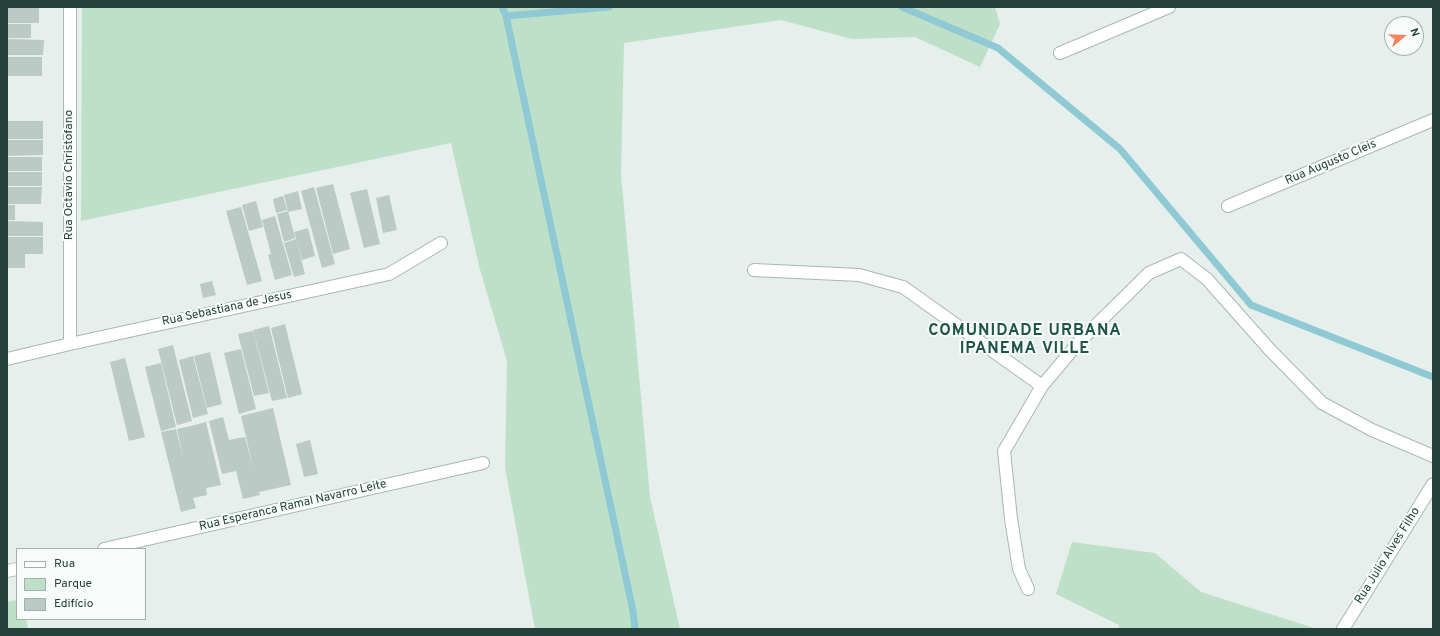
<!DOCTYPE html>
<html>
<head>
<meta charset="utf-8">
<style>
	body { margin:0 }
	#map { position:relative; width:1440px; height:636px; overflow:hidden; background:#e6efeb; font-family:Overpass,sans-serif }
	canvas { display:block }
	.frame { position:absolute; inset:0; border:8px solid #24423a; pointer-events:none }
	.legend { position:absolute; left:16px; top:548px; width:130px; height:72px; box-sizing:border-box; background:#f7fbf9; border:1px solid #a3b1ad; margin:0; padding:5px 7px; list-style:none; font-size:12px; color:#24423a }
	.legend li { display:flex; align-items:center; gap:8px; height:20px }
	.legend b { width:20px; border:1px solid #a3b1ad }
	.north { position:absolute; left:1384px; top:16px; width:40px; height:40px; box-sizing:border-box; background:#f7fbf9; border:1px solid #a3b1ad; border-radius:50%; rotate:71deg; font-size:11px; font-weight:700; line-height:16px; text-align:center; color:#24423a }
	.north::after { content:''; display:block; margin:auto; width:14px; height:18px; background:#f4845f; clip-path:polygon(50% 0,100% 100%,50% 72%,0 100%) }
</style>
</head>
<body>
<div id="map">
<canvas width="1440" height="636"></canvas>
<div class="frame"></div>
<ul class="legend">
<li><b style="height:5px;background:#fff"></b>Rua</li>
<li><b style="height:11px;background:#bfe0c8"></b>Parque</li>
<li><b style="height:11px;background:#bbcac4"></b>Edifício</li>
</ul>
<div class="north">N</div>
</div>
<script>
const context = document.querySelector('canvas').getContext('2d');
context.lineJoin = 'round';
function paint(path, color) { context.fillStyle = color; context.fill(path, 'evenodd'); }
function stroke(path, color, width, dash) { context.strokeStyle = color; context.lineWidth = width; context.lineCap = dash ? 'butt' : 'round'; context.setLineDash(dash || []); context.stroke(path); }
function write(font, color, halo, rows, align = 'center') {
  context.font = font + ' Overpass,sans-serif'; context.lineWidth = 4; context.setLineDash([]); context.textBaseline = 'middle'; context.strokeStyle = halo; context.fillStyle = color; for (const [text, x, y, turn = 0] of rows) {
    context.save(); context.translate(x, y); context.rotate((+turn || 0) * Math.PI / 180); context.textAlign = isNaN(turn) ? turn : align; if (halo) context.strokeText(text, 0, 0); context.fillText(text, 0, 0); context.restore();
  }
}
paint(new Path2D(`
	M82 7H995L1000 24 980 67 915 37 852 39 781 20 624 43 621 174 650 497 680 629H535L505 468 507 361 479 266 451 143 81 221Z
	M1072 542 1155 553 1201 592 1314 628 1313 629H1118L1119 625 1056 594Z
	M17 600V619H26L28 629H7V602Z`), '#bfe0c8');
stroke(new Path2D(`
	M502 7 506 16 633 611 635 629
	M902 7 998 48 1120 149 1251 305 1433 377
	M506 16 609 7`), '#8ec9d4', 7);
paint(new Path2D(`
	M7 8H39V23H7Z
	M7 24H31V38H7Z
	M7 39 44 40 43 55H7Z
	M7 57H42V76H7Z
	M7 121H43V139H7Z
	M7 140H43V155L7 156Z
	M7 157H42V171H7Z
	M7 172H42V186H7Z
	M333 184 350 249 333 254 316 188Z
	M7 187H42L41 204H7Z
	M314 187 335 264 322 268 301 191Z
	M367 189 380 244 364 248 350 193Z
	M298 191 302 209 288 212 284 195Z
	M389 195 397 230 383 233 376 198Z
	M283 196 287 210 276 213 273 199Z
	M256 201 263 227 249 231 242 205Z
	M7 205H15V220H7Z
	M241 207 262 281 247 285 226 211Z
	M288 211 295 238 284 242 277 214Z
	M275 216 292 275 275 280 268 255 271 254 262 220Z
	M7 221 43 222V236H7Z
	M308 228 315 256 302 260 294 232Z
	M7 237H43V254H25V268H7V254H23H7Z
	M296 239 305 274 294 277 284 243Z
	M212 281 216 295 203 298 200 284Z
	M285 324 302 394 288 398 271 328Z
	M269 326 287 398 272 401 253 330Z
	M253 331 269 393 254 396 238 334Z
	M173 345 192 421 177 425 158 349Z
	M241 349 256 409 239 414 224 353Z
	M210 352 222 404 207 408 194 356Z
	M193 356 208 414 193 418 179 360Z
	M125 358 145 437 129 441 110 362Z
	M161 363 176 427 161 431 145 367Z
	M273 408 291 485 259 492 260 495 243 499 236 471 222 474 209 421 223 417 229 440 245 437 254 471 241 416Z
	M206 422 221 485 206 488 207 495 193 498 196 508 181 512 161 432 176 429 183 457 177 429 191 426 196 450 191 426Z
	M310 440 318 474 304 477 296 444Z`), '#bbcac4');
const minor = new Path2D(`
	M70 7V344
	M1060 53 1169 7
	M1228 206 1433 120
	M754 270 859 275 903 287 1042 386
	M7 359 70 344 389 274 441 243
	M104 549 483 463
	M7 571 17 569
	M1028 589 1019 569 1011 519 1004 451 1042 386 1079 342 1149 273 1181 259 1207 279 1270 350 1322 403 1372 430 1433 456
	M1343 629 1433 484`);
stroke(minor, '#a8b8b2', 14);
stroke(minor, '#fff', 12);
write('12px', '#24423a', '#f7fbf9', [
	["Rua Augusto Cleis",1331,163,-23],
	["Rua Octavio Christofano",70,175,-90],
	["Rua Sebastiana de Jesus",227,309,-12],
	["Rua Esperanca Ramal Navarro Leite",293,506,-13],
	["Rua Julio Alves Filho",1388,556,-58]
]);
context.letterSpacing = '1px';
write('bold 16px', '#1f5548', '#f7fbf9', [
	["COMUNIDADE URBANA",1025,332],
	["IPANEMA VILLE",1025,350]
]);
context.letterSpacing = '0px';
</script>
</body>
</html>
